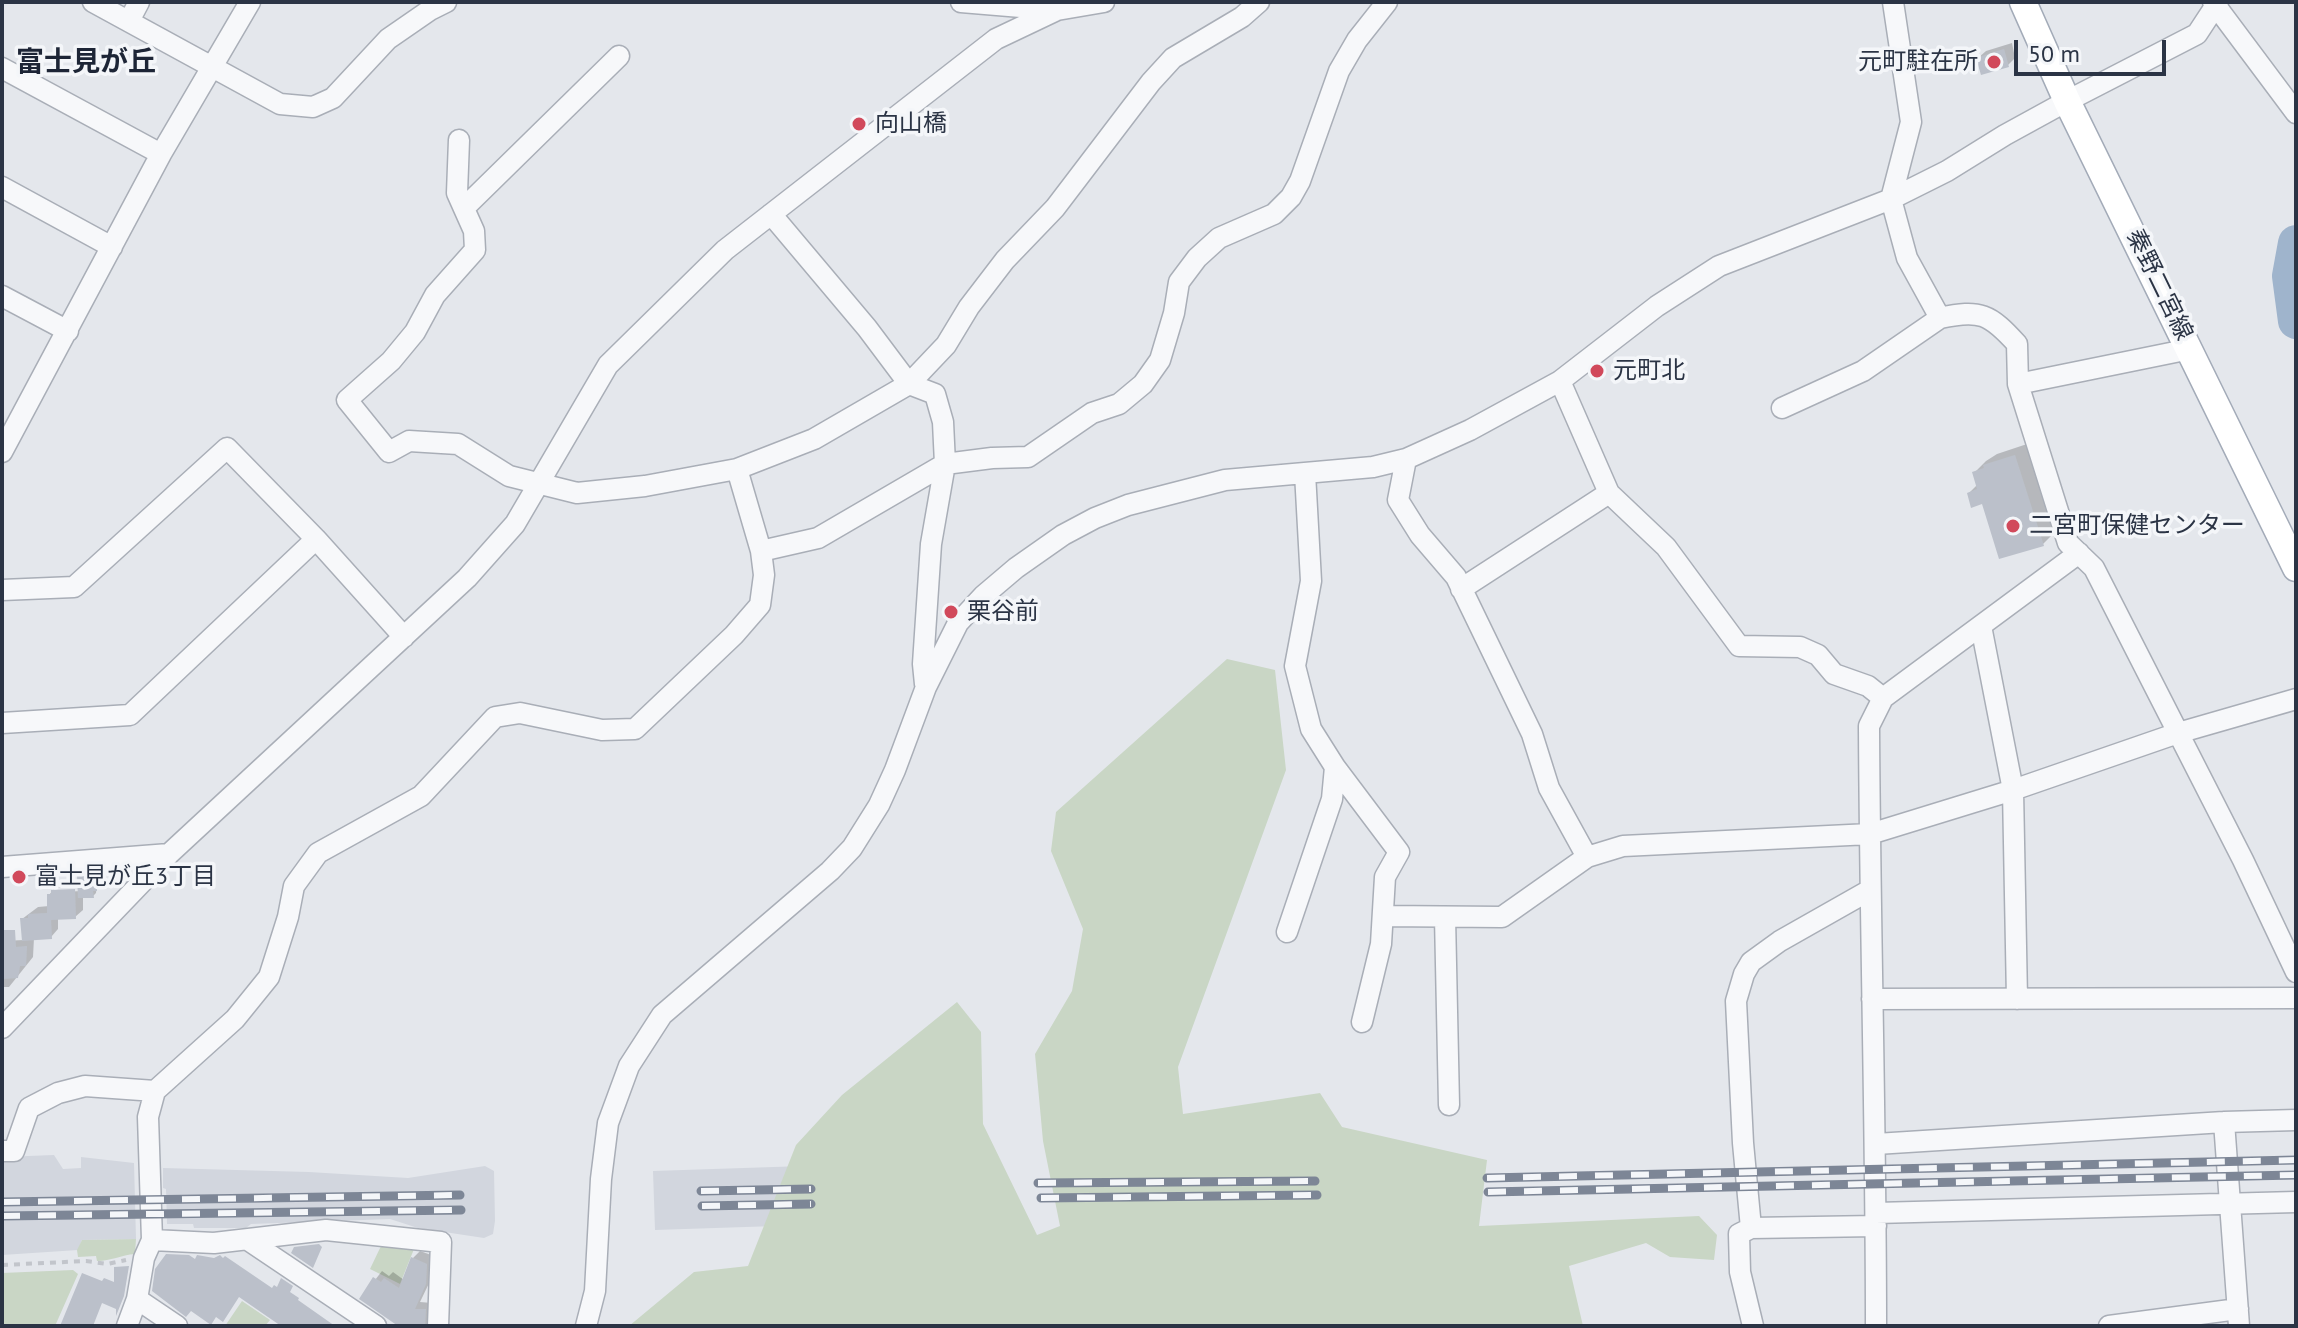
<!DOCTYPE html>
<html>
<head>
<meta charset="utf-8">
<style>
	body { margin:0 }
	#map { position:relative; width:2298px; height:1328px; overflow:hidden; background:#e4e7ec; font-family:"PT Sans",sans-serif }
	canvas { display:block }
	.frame { position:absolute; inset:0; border:4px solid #2b3445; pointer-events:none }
	.scale { position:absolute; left:2014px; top:40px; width:152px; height:36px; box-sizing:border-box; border:4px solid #2b3445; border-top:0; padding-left:10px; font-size:24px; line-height:28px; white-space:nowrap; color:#2b3445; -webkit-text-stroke:6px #f4f6f9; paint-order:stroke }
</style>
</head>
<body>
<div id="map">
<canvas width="2298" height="1328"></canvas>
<div class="frame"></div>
<div class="scale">50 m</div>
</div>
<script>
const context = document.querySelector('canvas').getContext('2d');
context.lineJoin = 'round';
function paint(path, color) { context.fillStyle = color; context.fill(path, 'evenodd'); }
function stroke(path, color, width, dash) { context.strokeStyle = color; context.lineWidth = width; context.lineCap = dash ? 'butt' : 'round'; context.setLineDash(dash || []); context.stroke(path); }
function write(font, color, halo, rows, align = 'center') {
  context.font = font + ' "PT Sans","Noto Sans JP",sans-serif'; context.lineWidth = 7; context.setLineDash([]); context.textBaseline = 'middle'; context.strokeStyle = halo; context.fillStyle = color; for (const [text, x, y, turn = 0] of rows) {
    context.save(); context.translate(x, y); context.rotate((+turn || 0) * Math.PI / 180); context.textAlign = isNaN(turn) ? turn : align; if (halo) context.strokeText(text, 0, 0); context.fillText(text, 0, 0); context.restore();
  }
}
paint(new Path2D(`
	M54 1155 63 1169 81 1168V1157L134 1163 136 1239 82 1240 78 1250 2 1255V1157Z
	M834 1165 836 1224 655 1230 653 1171Z
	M485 1166 494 1171 495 1221 493 1234 484 1238 418 1228 390 1219 251 1224 246 1228H194L193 1224H167L166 1189 163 1188V1168L309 1172 408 1178Z`), '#d2d6de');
paint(new Path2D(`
	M1227 659 1275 670 1286 770 1178 1067 1183 1114 1320 1093 1342 1127 1487 1160 1479 1226 1699 1216 1717 1235 1714 1260 1670 1257 1646 1243 1569 1266 1583 1326H629L694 1272 748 1266 796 1145 842 1095 957 1002 981 1032 983 1124 1037 1235 1060 1226 1043 1141 1035 1054 1072 991 1083 929 1051 851 1056 812Z
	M136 1239 135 1254C121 1255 111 1261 97 1261L96 1256 78 1257 77 1250 82 1240Z
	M381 1246 414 1249 400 1284 370 1269Z
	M73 1270 78 1274 55 1326H2V1273Z
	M242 1301 270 1320 265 1326H225Z`), '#c9d6c5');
paint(new Path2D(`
	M2012 43 2015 58 2008 65 1978 58 1986 51Z
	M2027 444 2055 532 2043 544 1969 493 1978 484 1974 473 1986 461 1997 454Z
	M98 872 96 893 93 896H83V910L75 917 58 918V929L51 937 34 938 33 957 9 987H2V941L24 940 22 919 38 907 49 906V895L54 889V892L85 891V887L56 888 60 883 79 882V876L82 873Z
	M420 1251 434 1256 433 1275 420 1302 432 1303 433 1326H401L361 1298 382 1271 389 1276 393 1272 404 1280 413 1258Z`), '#0003');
stroke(new Path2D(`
	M2296 243 2290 276 2296 321`), '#9fb4cc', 36);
paint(new Path2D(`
	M2004 49 2009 67 1981 75 1976 58Z
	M2015 455 2044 546 1999 559 1982 504 1971 508 1967 493 1977 489 1972 472 1984 468 1983 465Z
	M96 874 97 891H93L94 898H78L77 875Z
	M75 889 76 919 51 920 52 939 22 941 20 918H28V914L47 913V894H51V890Z
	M2 930H15L16 947 27 946 26 966H20L18 978 2 979Z
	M319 1244 322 1247 313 1268 291 1253 294 1247Z
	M166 1254 189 1255 195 1259 197 1255 214 1258 220 1255 223 1258 225 1256 272 1288 274 1285 277 1287 281 1278 293 1286 290 1292 299 1298 298 1300 335 1326H281L239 1297 223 1322 216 1317 211 1325 191 1311 186 1317 152 1291 155 1269Z
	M411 1257 427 1264 426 1284 415 1309H426L425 1326H398L359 1299 373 1277 381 1282 384 1278 399 1288Z
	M129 1266 124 1296 116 1316V1309L102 1303 93 1326H60L82 1273 102 1281 104 1278 114 1282V1267Z`), '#bbc0ca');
const minor = new Path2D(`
	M93 2 280 104 313 107 333 98 388 39 430 10 446 2
	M961 2 1057 10
	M1893 2 1911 122 1891 199 1907 258 1940 318C1980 309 1990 314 2017 344L2018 384
	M2213 2 2296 113
	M129 21 139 2
	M2 68 161 154
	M459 140 457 193 474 231 475 250 435 295 415 332 391 361 347 400 389 452 409 441 458 444 509 476 577 493 645 486 737 469 814 439 909 384 946 345 969 307 1005 260 1055 208 1151 82 1173 58 1242 17 1259 2
	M2 187 112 247
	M464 208 619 56
	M771 214 867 328 909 384 935 394 943 422 945 464 931 544 923 664 925 684
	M2 296 68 331
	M2190 349 2018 384 2068 543 2094 568 2243 860 2296 972
	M1560 381 1609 493 1666 547 1739 646 1800 647 1818 655 1834 674 1868 686 1883 698
	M1782 408 1863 371 1940 318
	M2 452 161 154 250 2
	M1406 459 1398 500 1420 535 1456 577 1532 734 1549 788 1587 857 1623 846 1870 834 2013 790 2178 733 2296 699
	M1305 473 1311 581 1295 666 1311 729 1335 767 1399 852 1385 877 1381 944 1362 1022
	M761 551 818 538 945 464 992 458 1028 457 1092 413 1119 404 1143 384 1160 360 1174 313 1179 282 1197 258 1219 238 1274 214 1291 197 1300 181 1339 71 1357 40 1387 2
	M1461 589 1609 493
	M2 590 74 587 227 448 316 539
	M1981 626 2013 790 2017 999
	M2 723 130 715 316 539 404 637
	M2 867 169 854
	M1383 916 1502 917 1587 857
	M1445 917 1449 1105
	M1287 932 1332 799 1335 767
	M1872 999 2296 998
	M2 1028 169 854 467 578 515 524 608 365 725 250 996 39 1057 10 1104 2
	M155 1091 235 1019 269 977 288 917 294 886 318 853 421 796 495 717 520 713 602 730 635 729 734 635 760 605 764 575 761 551 737 469
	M2224 1122 2239 1326
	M1876 1144 2224 1122 2296 1120
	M2 1151H14L29 1108 58 1093 85 1086 155 1091 148 1117 152 1240
	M1876 1213 2296 1202
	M1751 1228 1743 1143 1736 1001 1744 974 1751 962 1780 941 1870 890
	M248 1240 376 1326
	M137 1299 177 1326
	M127 1326 137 1299 144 1258 152 1240 214 1243 326 1230 441 1242 438 1326
	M586 1326 595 1291 601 1179 608 1123 629 1066 662 1015 830 871 852 848 879 805 895 770 926 687 958 623 983 596 1016 568 1063 535 1095 518 1128 505 1225 480 1373 467 1406 459 1470 430 1560 381 1657 306 1719 266 1891 199 1947 171 2005 135 2067 101 2197 34 2218 2
	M1753 1326 1740 1272 1739 1234 1751 1228 1876 1226
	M1876 1326C1876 1126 1870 926 1869 726L1883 698 2079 553
	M2109 1326 2238 1309`);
const major = new Path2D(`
	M2023 2 2067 101 2296 568`);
stroke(minor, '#a9aeb7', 23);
stroke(major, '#a3abb8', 29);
stroke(new Path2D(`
	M2 1265 86 1261 107 1264 126 1260`), '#c2c5cb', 4, [6, 6]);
stroke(minor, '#f7f8fa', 20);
stroke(major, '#fff', 26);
const rail = new Path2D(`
	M1487 1178 2296 1160
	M1038 1183 1315 1181
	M701 1191 811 1189
	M1488 1192 2296 1175
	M1041 1198 1317 1195
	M2 1202 460 1195
	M702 1206 811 1204
	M2 1216 461 1210`);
stroke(rail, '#7d8696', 9);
stroke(rail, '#f4f6f9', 6, [18]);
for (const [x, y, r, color] of [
	[1994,62,8,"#d1495b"],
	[859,124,8,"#d1495b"],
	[1597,371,8,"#d1495b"],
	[2013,526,8,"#d1495b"],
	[951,612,8,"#d1495b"],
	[19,877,8,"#d1495b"]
]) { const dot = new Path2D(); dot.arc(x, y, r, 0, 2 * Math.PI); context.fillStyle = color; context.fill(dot); stroke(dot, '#f4f6f9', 3); }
write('24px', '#2b3445', '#f4f6f9', [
	["元町駐在所",1978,62,"right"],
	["向山橋",875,124],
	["元町北",1613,371],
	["二宮町保健センター",2029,526],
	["栗谷前",967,612],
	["富士見が丘3丁目",35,877]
], 'left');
write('24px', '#2b3445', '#f4f6f9', [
	["秦野二宮線",2159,285,64]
]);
write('bold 28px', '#1d2536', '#f4f6f9', [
	["富士見が丘",86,63]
]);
</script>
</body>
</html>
